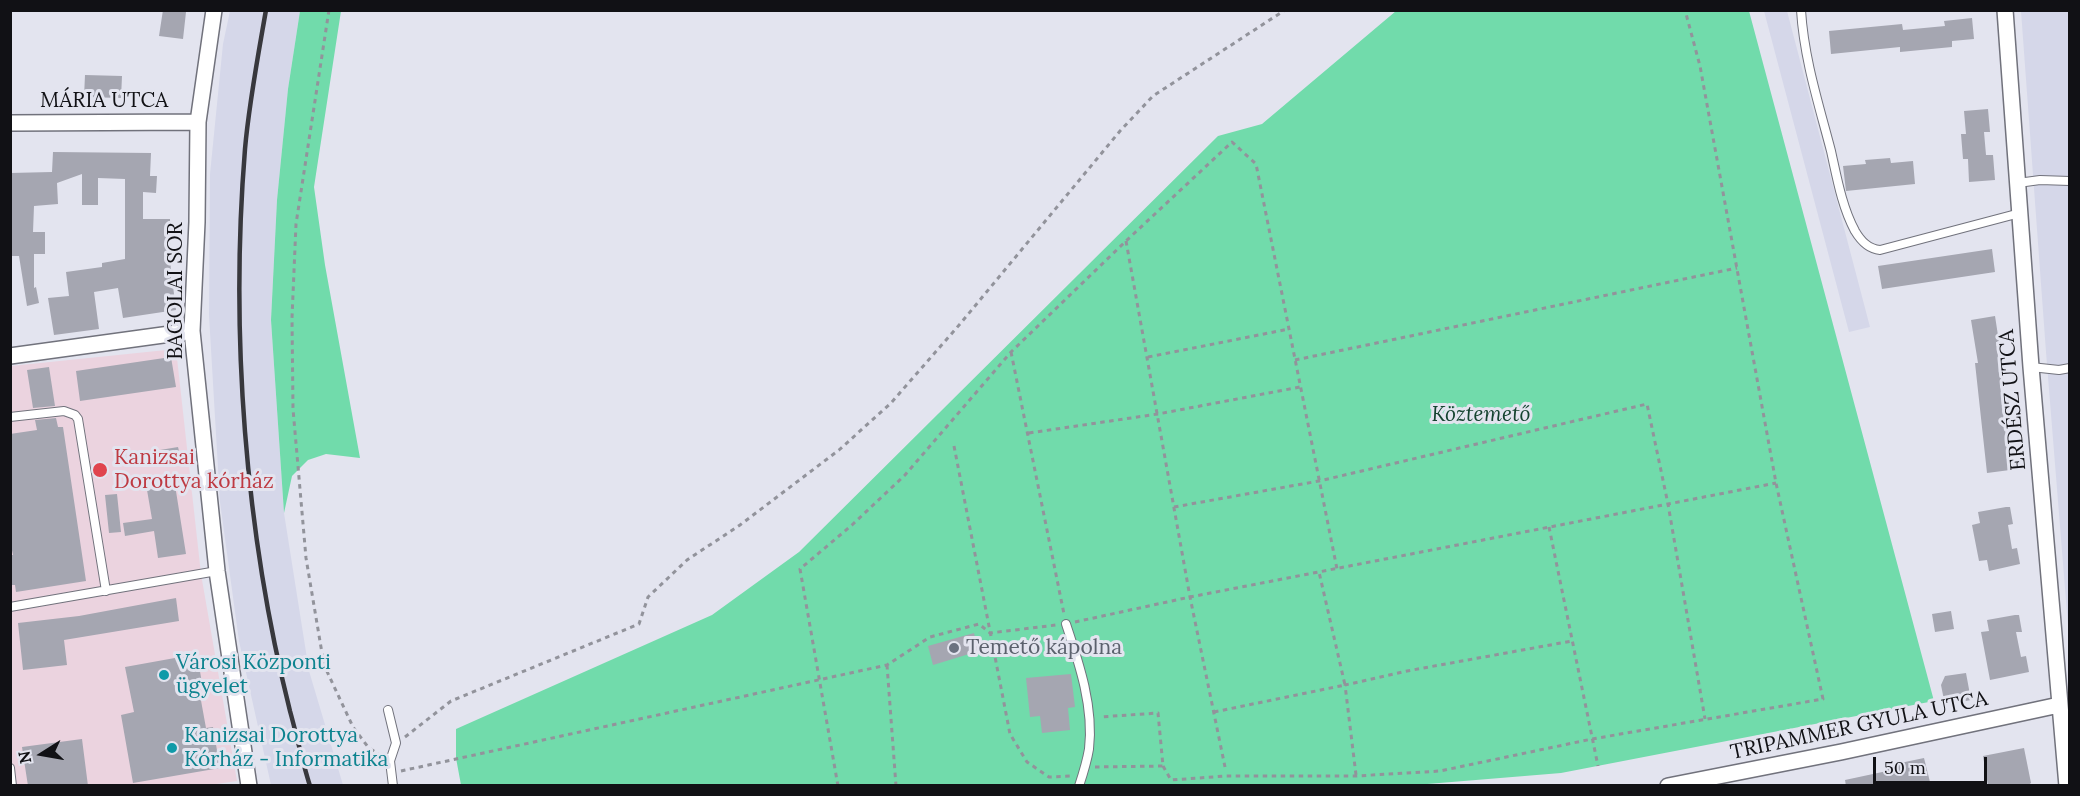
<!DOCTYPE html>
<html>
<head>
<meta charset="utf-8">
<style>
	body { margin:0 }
	#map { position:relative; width:2080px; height:796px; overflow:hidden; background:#e3e4ef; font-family:Lora,serif }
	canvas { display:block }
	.frame { position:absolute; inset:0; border:12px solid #111115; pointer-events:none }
	.north { position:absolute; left:12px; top:724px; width:60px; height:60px; -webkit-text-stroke:4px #e3e4ef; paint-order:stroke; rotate:259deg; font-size:16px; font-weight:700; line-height:24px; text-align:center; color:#111115 }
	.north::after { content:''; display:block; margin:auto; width:21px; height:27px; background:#111115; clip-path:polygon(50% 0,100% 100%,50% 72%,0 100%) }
	.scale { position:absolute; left:1873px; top:757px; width:114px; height:27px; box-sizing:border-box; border:3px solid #111115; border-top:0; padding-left:8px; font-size:18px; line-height:21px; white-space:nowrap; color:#111115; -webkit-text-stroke:4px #e3e4ef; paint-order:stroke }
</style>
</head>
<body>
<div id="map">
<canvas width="2080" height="796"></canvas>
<div class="frame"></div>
<div class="north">N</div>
<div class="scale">50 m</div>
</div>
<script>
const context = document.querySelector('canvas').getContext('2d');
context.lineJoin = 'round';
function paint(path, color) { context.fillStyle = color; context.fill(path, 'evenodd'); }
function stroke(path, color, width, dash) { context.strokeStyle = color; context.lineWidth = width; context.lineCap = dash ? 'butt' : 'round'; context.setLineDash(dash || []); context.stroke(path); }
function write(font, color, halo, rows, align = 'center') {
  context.font = font + ' Lora,serif'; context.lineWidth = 6; context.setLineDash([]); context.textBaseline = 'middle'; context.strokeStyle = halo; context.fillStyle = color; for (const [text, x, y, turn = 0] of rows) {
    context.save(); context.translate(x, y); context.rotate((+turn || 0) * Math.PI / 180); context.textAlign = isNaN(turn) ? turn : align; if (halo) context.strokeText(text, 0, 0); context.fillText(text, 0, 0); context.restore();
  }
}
paint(new Path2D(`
	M230 11H300L288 89 277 200 271 320 284 513 309 671 343 785H271L239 641 220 502 209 315 210 174 223 44Z
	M1764 11H1787L1870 327 1849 332Z
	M2021 11H2069V638L2046 352Z`), '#d5d7e9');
paint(new Path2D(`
	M176 349 201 574 237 781 203 786H11V366Z`), '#ebd3df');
paint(new Path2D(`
	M300 11H341L314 187 325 265 360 458 326 454 308 460 292 476 284 513 271 320 277 200 288 89Z
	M1396 11H1749L1934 701 1561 773 1403 786 461 785 456 758V729L712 615 799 552 1218 136 1262 124Z`), '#71dbab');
paint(new Path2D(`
	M163 10 186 12 183 39 159 36Z
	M1972 18 1974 39 1952 41V47L1900 52V47L1831 54 1829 31 1902 24 1903 30 1945 26 1944 21Z
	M85 75 122 76 121 98 84 97Z
	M1988 109 1990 132H1984L1986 155H1993L1995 180 1969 182 1968 159H1963L1961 134H1966L1964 111Z
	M53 152 151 153 150 176H157L156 193 143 192V219H170L171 287 173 286 176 310 123 318 118 288 94 292 99 329 54 335 48 298 69 296 66 272 102 267V263L125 259V179L98 178V205H82V174L57 183 58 204 34 206 33 232H45V254H34V288L36 287 39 303 27 306 19 256H10V173L52 172Z
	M1890 158 1891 163 1913 161 1915 184 1846 191 1843 166 1866 164 1865 160Z
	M1992 249 1995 272 1882 289 1878 266Z
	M1995 316 1999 342H1996L2002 385H2000L2010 470 1987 473 1975 363H1978L1971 320Z
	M171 357 176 387 80 401 76 371Z
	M49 367 55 406 33 408 27 370Z
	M56 418 58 427H63L86 581 16 592 15 585H10V555H13L10 541V434L37 430 35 420Z
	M178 447 181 459 156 464 154 451Z
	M175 485 186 554 158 558 154 531 125 536 123 523 152 519 147 490Z
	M117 494 121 532 109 533 105 495Z
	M2006 507H2010L2013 524 2008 525 2012 549 2017 548 2020 564 1989 571 1987 560 1979 561 1972 525 1980 523 1978 512Z
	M176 598 179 621 64 640 67 665 23 670 18 623 79 616Z
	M1951 611 1954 629 1935 632 1932 614Z
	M2015 615H2019L2022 632H2016L2021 657 2026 656 2029 672 1990 680 1981 632 1989 631 1987 620Z
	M974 633 979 651 933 665 928 646Z
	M197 654 202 683 198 684 206 728 213 727 220 768 133 783 121 715 134 712 125 667Z
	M1966 673 1971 700 1945 705 1941 685 1945 676Z
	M1071 674 1075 707 1068 708 1070 730 1042 733 1040 716 1030 717 1026 678Z
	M82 739 88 786H28L22 747Z
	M2024 748 2031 783 2027 786H1988L1983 756Z
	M1924 758 1930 782 1915 786H1846L1845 780 1887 771 1886 766Z`), '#a5a6b1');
const lane = new Path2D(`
	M1801 10C1804 59 1819 105 1831 151 1837 178 1842 207 1855 231 1861 241 1868 249 1880 250L2020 213
	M2018 183 2040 180 2070 181
	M2031 367 2059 370 2070 368
	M10 417 64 411 75 415 78 419 106 591
	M10 607 217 571
	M1066 624C1079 663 1094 707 1089 749 1087 761 1083 774 1079 786
	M388 710 396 743 390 761 393 786
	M10 768 12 786`);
const street = new Path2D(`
	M214 10 198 122 197 222 192 331 217 571 249 786
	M2005 10 2031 367 2067 786
	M10 123 198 122
	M10 356 192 331
	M1668 786 1841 752 2059 705`);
stroke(lane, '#71727c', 10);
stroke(street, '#71727c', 18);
stroke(new Path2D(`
	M329 10 296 224 292 318 293 409 306 558 324 665 353 727 368 747 381 756
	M1126 241 1190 597 1225 767
	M1011 352 1064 614
	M1148 357 1289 329
	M1295 360 1737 268
	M1029 433 1158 414 1300 387
	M954 446 1010 734 1027 762 1049 777 1072 776
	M1174 507 1319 481 1647 404 1668 504 1705 719
	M1549 527 1598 766
	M1075 622 1190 597 1776 483
	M887 665 896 786
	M1214 712 1345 685 1319 572
	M405 737 451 701 639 624 648 597 687 560 740 525 839 450 891 403 960 324 1120 131 1153 96 1285 10
	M1163 766 1171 780 1226 776H1356L1440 771 1592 739 1823 699 1776 483 1700 66 1685 10
	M1095 767 1163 766 1158 713 1100 717
	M401 771 887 665 930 637 979 624 990 633 1056 625
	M1356 775 1345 685 1407 671 1572 641
	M838 786 800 569 852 525 905 475 1011 352 1126 241 1232 142 1256 164 1337 569`), '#92939b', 3, [4.5, 4.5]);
stroke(lane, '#fff', 8);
stroke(street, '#fff', 15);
stroke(new Path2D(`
	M266 10C258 56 249 103 245 149 230 333 245 532 290 711 297 736 302 761 310 786`), '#38383d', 4.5);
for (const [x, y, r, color] of [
	[100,470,8,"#e0444e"],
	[954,648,6,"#6b7280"],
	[164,675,6,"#0f9aa8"],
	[172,748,6,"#0f9aa8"]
]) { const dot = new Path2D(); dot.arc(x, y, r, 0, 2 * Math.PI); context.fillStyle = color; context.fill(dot); stroke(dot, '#e3e4ef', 2); }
write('21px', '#111115', '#e3e4ef', [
	["MÁRIA UTCA",104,101],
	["BAGOLAI SOR",176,291,-90],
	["ERDÉSZ UTCA",2013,400,-95],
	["TRIPAMMER GYULA UTCA",1859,726,-12]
]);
write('italic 21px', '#14432f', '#e3e4ef', [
	["Köztemető",1481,415]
]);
write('21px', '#be3a42', '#e3e4ef', [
	["Kanizsai",114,458],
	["Dorottya kórház",114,482]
], 'left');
write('21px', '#5b616d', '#e3e4ef', [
	["Temető kápolna",966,648]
], 'left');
write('21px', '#0d838f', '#e3e4ef', [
	["Városi Központi",176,663],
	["ügyelet",176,687],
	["Kanizsai Dorottya",184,736],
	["Kórház - Informatika",184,760]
], 'left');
</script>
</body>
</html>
